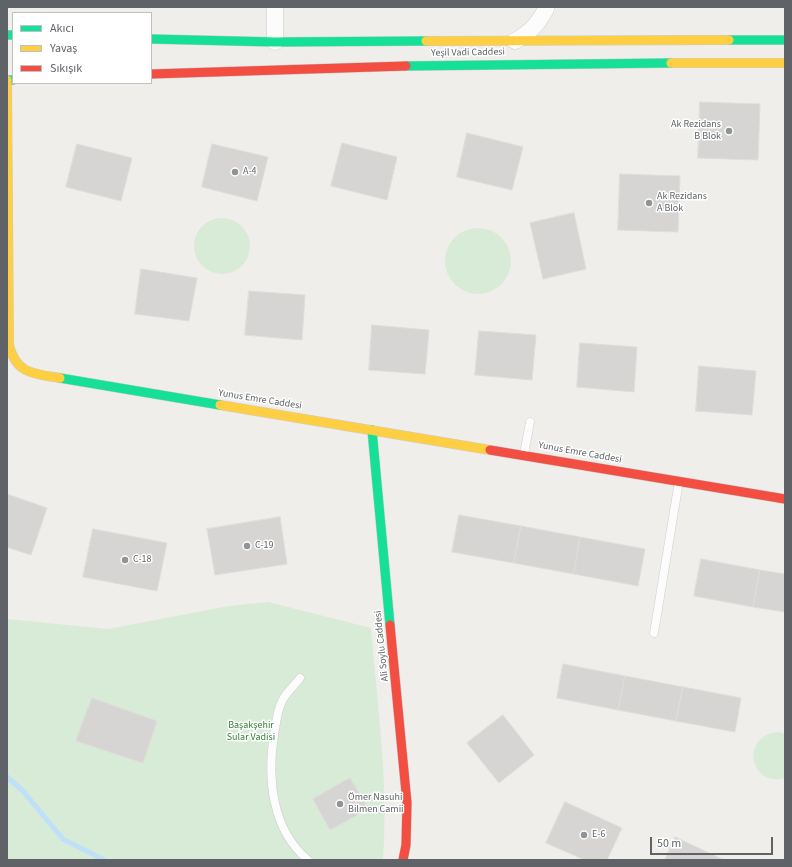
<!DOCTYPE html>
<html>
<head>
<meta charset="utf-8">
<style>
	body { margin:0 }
	#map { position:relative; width:792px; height:867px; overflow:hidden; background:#efeeea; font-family:"Source Sans 3",sans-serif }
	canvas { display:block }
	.frame { position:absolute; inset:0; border:8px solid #5f6368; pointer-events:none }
	.legend { position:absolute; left:12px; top:12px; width:140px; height:72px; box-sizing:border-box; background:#fff; border:1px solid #bfc1c3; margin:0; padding:5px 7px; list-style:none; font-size:12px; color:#5f6368 }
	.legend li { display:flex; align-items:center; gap:8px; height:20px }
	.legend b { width:20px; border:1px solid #bfc1c3 }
	.scale { position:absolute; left:650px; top:837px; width:123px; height:18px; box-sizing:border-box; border:2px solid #5f6368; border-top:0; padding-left:5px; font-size:12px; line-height:14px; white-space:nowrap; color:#5f6368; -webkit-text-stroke:3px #fff; paint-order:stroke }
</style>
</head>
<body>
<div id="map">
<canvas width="792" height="867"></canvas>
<div class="frame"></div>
<ul class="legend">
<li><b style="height:5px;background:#16e098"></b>Akıcı</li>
<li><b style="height:5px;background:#ffcf43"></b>Yavaş</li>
<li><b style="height:5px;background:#f24e42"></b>Sıkışık</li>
</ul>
<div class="scale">50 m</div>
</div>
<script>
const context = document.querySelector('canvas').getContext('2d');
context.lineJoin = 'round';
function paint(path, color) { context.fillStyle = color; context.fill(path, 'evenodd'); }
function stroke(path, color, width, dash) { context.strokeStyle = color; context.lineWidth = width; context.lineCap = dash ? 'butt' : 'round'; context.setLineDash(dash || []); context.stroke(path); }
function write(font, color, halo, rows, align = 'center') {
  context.font = font + ' "Source Sans 3",sans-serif'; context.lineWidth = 3; context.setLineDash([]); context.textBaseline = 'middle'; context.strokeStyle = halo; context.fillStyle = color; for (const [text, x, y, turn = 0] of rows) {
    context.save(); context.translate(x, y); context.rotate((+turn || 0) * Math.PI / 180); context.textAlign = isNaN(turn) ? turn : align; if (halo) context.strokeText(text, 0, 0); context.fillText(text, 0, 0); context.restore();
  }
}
paint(new Path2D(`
	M194 246a28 28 0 1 1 56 0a28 28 0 1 1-56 0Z
	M445 261a33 33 0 1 1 66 0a33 33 0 1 1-66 0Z
	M268 602 371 628C377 705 389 782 383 860H7V619L108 629 229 606Z
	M779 732 785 734V778C750 788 739 735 779 732Z`), '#d8ebd6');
stroke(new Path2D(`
	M7 777 22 790 63 839 104 860`), '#bfe0f9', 5);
const building = new Path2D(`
	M700 102 760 104 758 160 698 158Z
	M467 133 523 147 512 190 457 177Z
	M342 143 397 157 387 200 331 186Z
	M77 144 132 158 121 201 66 187Z
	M212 144 268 157 257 201 202 187Z
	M620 174 680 176 678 232 618 230Z
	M574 213 586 269 543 279 530 223Z
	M141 269 197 278 189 321 135 314Z
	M249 291 305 295 302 340 245 335Z
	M372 325 429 330 425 374 369 370Z
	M479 331 536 335 532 380 475 375Z
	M580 343 637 347 634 392 577 387Z
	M699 366 756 371 752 415 696 411Z
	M7 494 47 508 31 555 7 547Z
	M459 515 521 526 514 563 452 552Z
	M280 517 287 564 215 575 207 529Z
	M521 526 580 537 574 574 514 563Z
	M93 529 167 543 157 591 83 577Z
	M580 537 645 549 638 586 574 574Z
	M701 559 760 570 753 607 694 596Z
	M760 570 785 574V612L753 607Z
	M563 664 625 676 618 710 557 698Z
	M625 676 683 687 676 721 618 710Z
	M683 687 741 698 735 732 676 721Z
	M92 698 157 721 143 763 76 741Z
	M503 715 534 755 499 783 467 743Z
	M350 778 368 809 330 830 313 799Z
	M565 802 622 828 607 860H585L546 843Z
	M675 837 724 860H665Z`);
paint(building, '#d6d5d3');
stroke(building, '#deddd9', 1);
const lane = new Path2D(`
	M524 454 530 422
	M654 633 679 481
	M300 678C295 685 287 692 283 699 277 710 276 723 274 735 267 779 272 830 308 860`);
const street = new Path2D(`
	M515 41C532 31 537 25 546 9
	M275 42V7`);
const fast = new Path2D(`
	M7 35H13
	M151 39 275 42 426 41
	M729 40H785
	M406 66 671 63
	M7 80H13
	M60 378 220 405
	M372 430 390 625`);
const slow = new Path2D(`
	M426 41 729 40
	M671 63H785
	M7 80 9 345C16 374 34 374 60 378
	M220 405 490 450`);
const jam = new Path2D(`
	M151 74 406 66
	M490 450 785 499
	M390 625 407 803 406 845 403 860`);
stroke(lane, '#cbcccc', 9);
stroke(street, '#cbcccc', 17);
stroke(fast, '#cacacb', 10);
stroke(slow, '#cacacb', 10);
stroke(jam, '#cacacb', 10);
stroke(lane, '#fdfcfc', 8);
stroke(street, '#fdfcfc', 16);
stroke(fast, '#16e098', 9);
stroke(slow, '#ffcf43', 9);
stroke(jam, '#f24e42', 9);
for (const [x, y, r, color] of [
	[729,131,4,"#919496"],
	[235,172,4,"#919496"],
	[649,203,4,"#919496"],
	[247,546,4,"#919496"],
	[125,560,4,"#919496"],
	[340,804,4,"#919496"],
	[584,835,4,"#919496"]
]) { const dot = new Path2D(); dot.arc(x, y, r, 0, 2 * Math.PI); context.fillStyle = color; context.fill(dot); stroke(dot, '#fff', 1.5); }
write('10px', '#5f6368', '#fff', [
	["Yeşil Vadi Caddesi",468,53,-1],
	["Yunus Emre Caddesi",260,400,9],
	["Yunus Emre Caddesi",580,453,10],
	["Ali Soylu Caddesi",382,646,-96]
]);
write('10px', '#5f6368', '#fff', [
	["Ak Rezidans",721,125,"right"],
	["B Blok",721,137,"right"],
	["A-4",243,172],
	["Ak Rezidans",657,197],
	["A Blok",657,209],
	["C-19",255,546],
	["C-18",133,560],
	["Ömer Nasuhi",348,798],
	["Bilmen Camii",348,810],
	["E-6",592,835]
], 'left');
write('10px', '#348238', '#fff', [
	["Başakşehir",251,726],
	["Sular Vadisi",251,738]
]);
</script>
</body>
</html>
